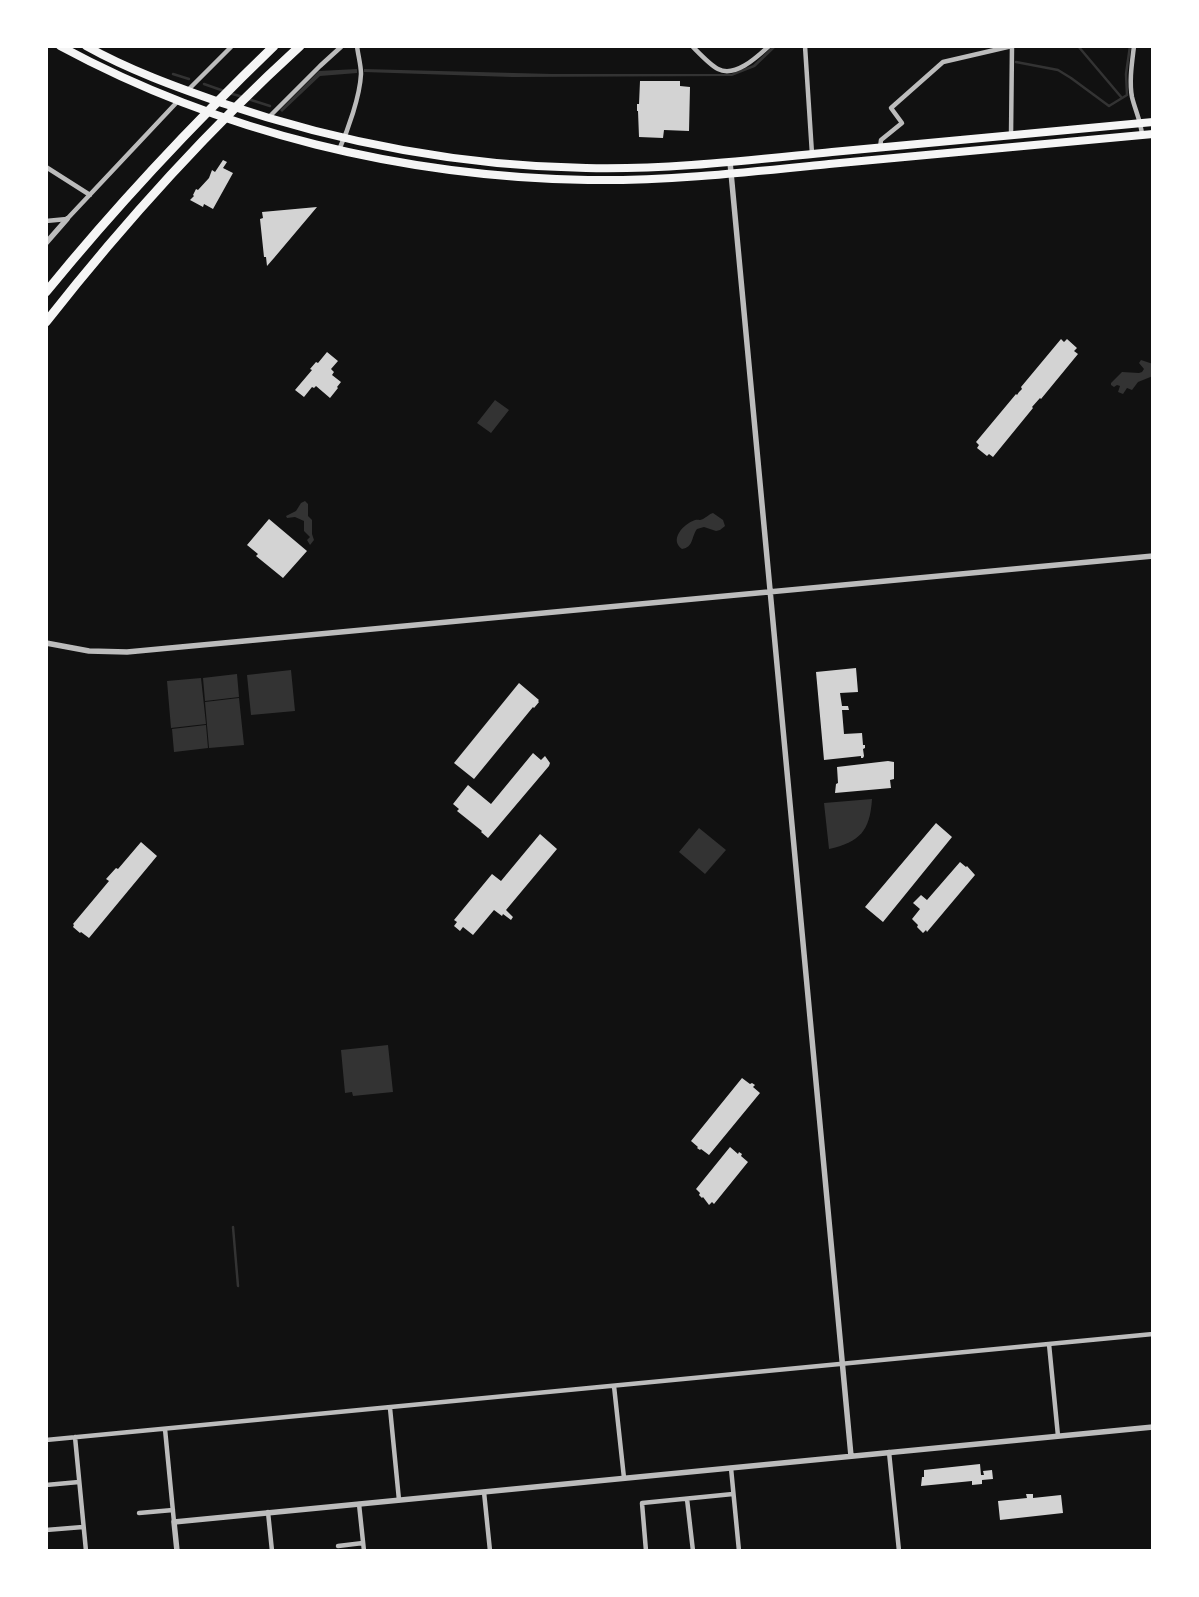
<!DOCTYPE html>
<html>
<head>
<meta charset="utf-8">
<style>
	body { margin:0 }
	#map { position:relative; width:1199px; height:1597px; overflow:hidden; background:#111; font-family:"Public Sans",sans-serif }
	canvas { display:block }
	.frame { position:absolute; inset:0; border:48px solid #fff; pointer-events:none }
</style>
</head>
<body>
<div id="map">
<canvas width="1199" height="1597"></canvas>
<div class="frame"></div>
</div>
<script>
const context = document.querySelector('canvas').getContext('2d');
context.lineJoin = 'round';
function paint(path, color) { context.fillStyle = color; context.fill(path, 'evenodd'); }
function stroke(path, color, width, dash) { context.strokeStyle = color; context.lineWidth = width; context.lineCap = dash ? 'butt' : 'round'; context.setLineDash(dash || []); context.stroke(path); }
paint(new Path2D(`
	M773 46H777L755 67 732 76 512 77 364 72V69L552 74H731L753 65Z
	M357 69V73L320 76 282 112 280 110 319 71Z
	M1141 360 1153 364V376L1138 382 1132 390 1127 388 1123 394 1118 392 1120 386 1117 385 1114 387 1111 385V383L1122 372 1139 373 1142 372 1144 369 1139 363Z
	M495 400 509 410 491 433 477 423Z
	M305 501 308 504V516L312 520V534L314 540 310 545 307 540 310 537 304 531V521L295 517 287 518 286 516 296 511 301 503Z
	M713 513 723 520 725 526 720 530 716 531 704 527 697 529C691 537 694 547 682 549 669 540 683 524 695 520 700 519 698 521 703 519 707 517 709 514 713 513Z
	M291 670 295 711 251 715 247 675Z
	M237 674 239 697 205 701 203 678Z
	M201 678 206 724 171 728 167 681Z
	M239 698 244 745 209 748 205 702Z
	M206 725 208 748 174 752 172 729Z
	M872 799C870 831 860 842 829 849L824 803Z
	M699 828 726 850 705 874 679 852Z
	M388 1045 393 1092 353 1096 352 1092 345 1093 341 1050Z`), '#333');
stroke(new Path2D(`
	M1078 46 1122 98
	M1016 62 1058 70 1071 78 1109 106 1127 95 1126 74 1130 46
	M173 74 189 79
	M204 84 224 91
	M229 93 243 97
	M248 99 270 106
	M233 1227 238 1286`), '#333', 2.5);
paint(new Path2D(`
	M640 81H680V86L690 87 689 131 664 130 663 138 639 137 638 111H637V104H639Z
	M223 160 227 162 223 168 233 173 213 209 204 204 203 207 190 200 194 196 193 195 196 189 198 190 209 178 212 170 215 172Z
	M317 207 274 258 267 266 266 257H264L260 219 263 218 262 212Z
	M1061 339 1064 342 1067 339 1077 348 1074 351 1078 354 1041 399 1040 398 1032 407 1033 408 993 457 989 454 987 456 977 448 979 445 976 442 1016 394 1017 395 1019 392 1022 389 1021 387Z
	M327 352 338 361 331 369 334 372 332 375 341 382 337 387 338 388 330 398 316 386 314 388 312 387 304 397 295 390 312 370 310 369 316 362 318 363Z
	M269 519 307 551 283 578 256 556 258 554 247 545Z
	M856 668 858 692 840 693 842 706H848L849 710H842L844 734 862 733 863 745H865V748L863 749 864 756 863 758H861V756L824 760 816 672Z
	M519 683 539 700 538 701 539 702 534 708 533 707 474 779 454 763Z
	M533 753 541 760 545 756 550 763 549 766 488 838 481 832 482 831 457 811 459 809 453 804 468 785 491 804Z
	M888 761 894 762V779L890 780 891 788 835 793 836 784 838 783 837 767Z
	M936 823 952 837 883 922 865 907Z
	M540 834 557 849 506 910 513 917 511 920 503 914 502 916 494 910 473 935 463 927 460 931 454 926 457 922 454 920 492 874 501 881Z
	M141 842 157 856 89 938 81 932 80 933 73 927 74 925 73 924 109 881 106 879 116 868 118 869Z
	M960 862 966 867 967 866 975 875 927 932 926 930 923 933 917 927 918 925 912 919 920 909 913 903 921 895 927 900Z
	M742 1078 750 1084 752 1083 755 1085 753 1087 760 1093 709 1155 701 1149 700 1150 697 1148 698 1147 691 1141Z
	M730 1147 738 1154 739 1152 742 1154 741 1156 748 1162 714 1204 712 1202 709 1205 703 1197 702 1198 699 1195 700 1193 696 1189Z
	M980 1464 981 1475H984L983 1471 992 1470 993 1479 982 1480V1484L972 1485V1481L921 1486 922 1477H924V1470Z
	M1026 1494H1033V1498L1061 1495 1063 1513 1000 1520 998 1501 1027 1498Z`), '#d3d3d3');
stroke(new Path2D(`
	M692 46C699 53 710 65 718 69 735 78 757 57 769 46
	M805 46 812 154
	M1134 46C1132 63 1129 81 1132 97 1135 110 1141 121 1142 135
	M187 91 232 46
	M268 118 320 66 342 46
	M1011 136 1012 46
	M880 148 881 140 902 123 891 108 943 62 1012 46
	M339 150C348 130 360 96 361 74 361 65 358 55 357 46
	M46 167 90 195
	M46 221 67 219 178 101
	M1049 1344 1058 1436
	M614 1386 624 1478
	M390 1408 399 1500
	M165 1429 174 1522
	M75 1437 86 1551
	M46 1440 1153 1334
	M889 1452 899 1551
	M731 1468 739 1551
	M46 1485 79 1482
	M484 1492 490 1551
	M687 1499 693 1551
	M359 1504 364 1551
	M268 1512 272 1551
	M139 1513 173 1510
	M46 1530 83 1527
	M338 1546 363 1543
	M646 1551 642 1503 733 1494`), '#bcbcbc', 4.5);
stroke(new Path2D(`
	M730 162 851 1456
	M46 243 67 219
	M46 643 89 651 127 652 1153 556
	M177 1551 174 1522 1153 1427`), '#bcbcbc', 5.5);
stroke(new Path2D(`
	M60 46C221 133 405 177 588 180 669 181 749 172 829 164 937 154 1045 144 1153 134
	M86 46C129 70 176 87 222 103 340 143 462 166 586 168 668 170 750 160 832 152 939 142 1046 132 1153 122`), '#f5f5f5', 8);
stroke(new Path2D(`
	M46 292C117 205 193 124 274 46
	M46 322C123 224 208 130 300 46`), '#f5f5f5', 9);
</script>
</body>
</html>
